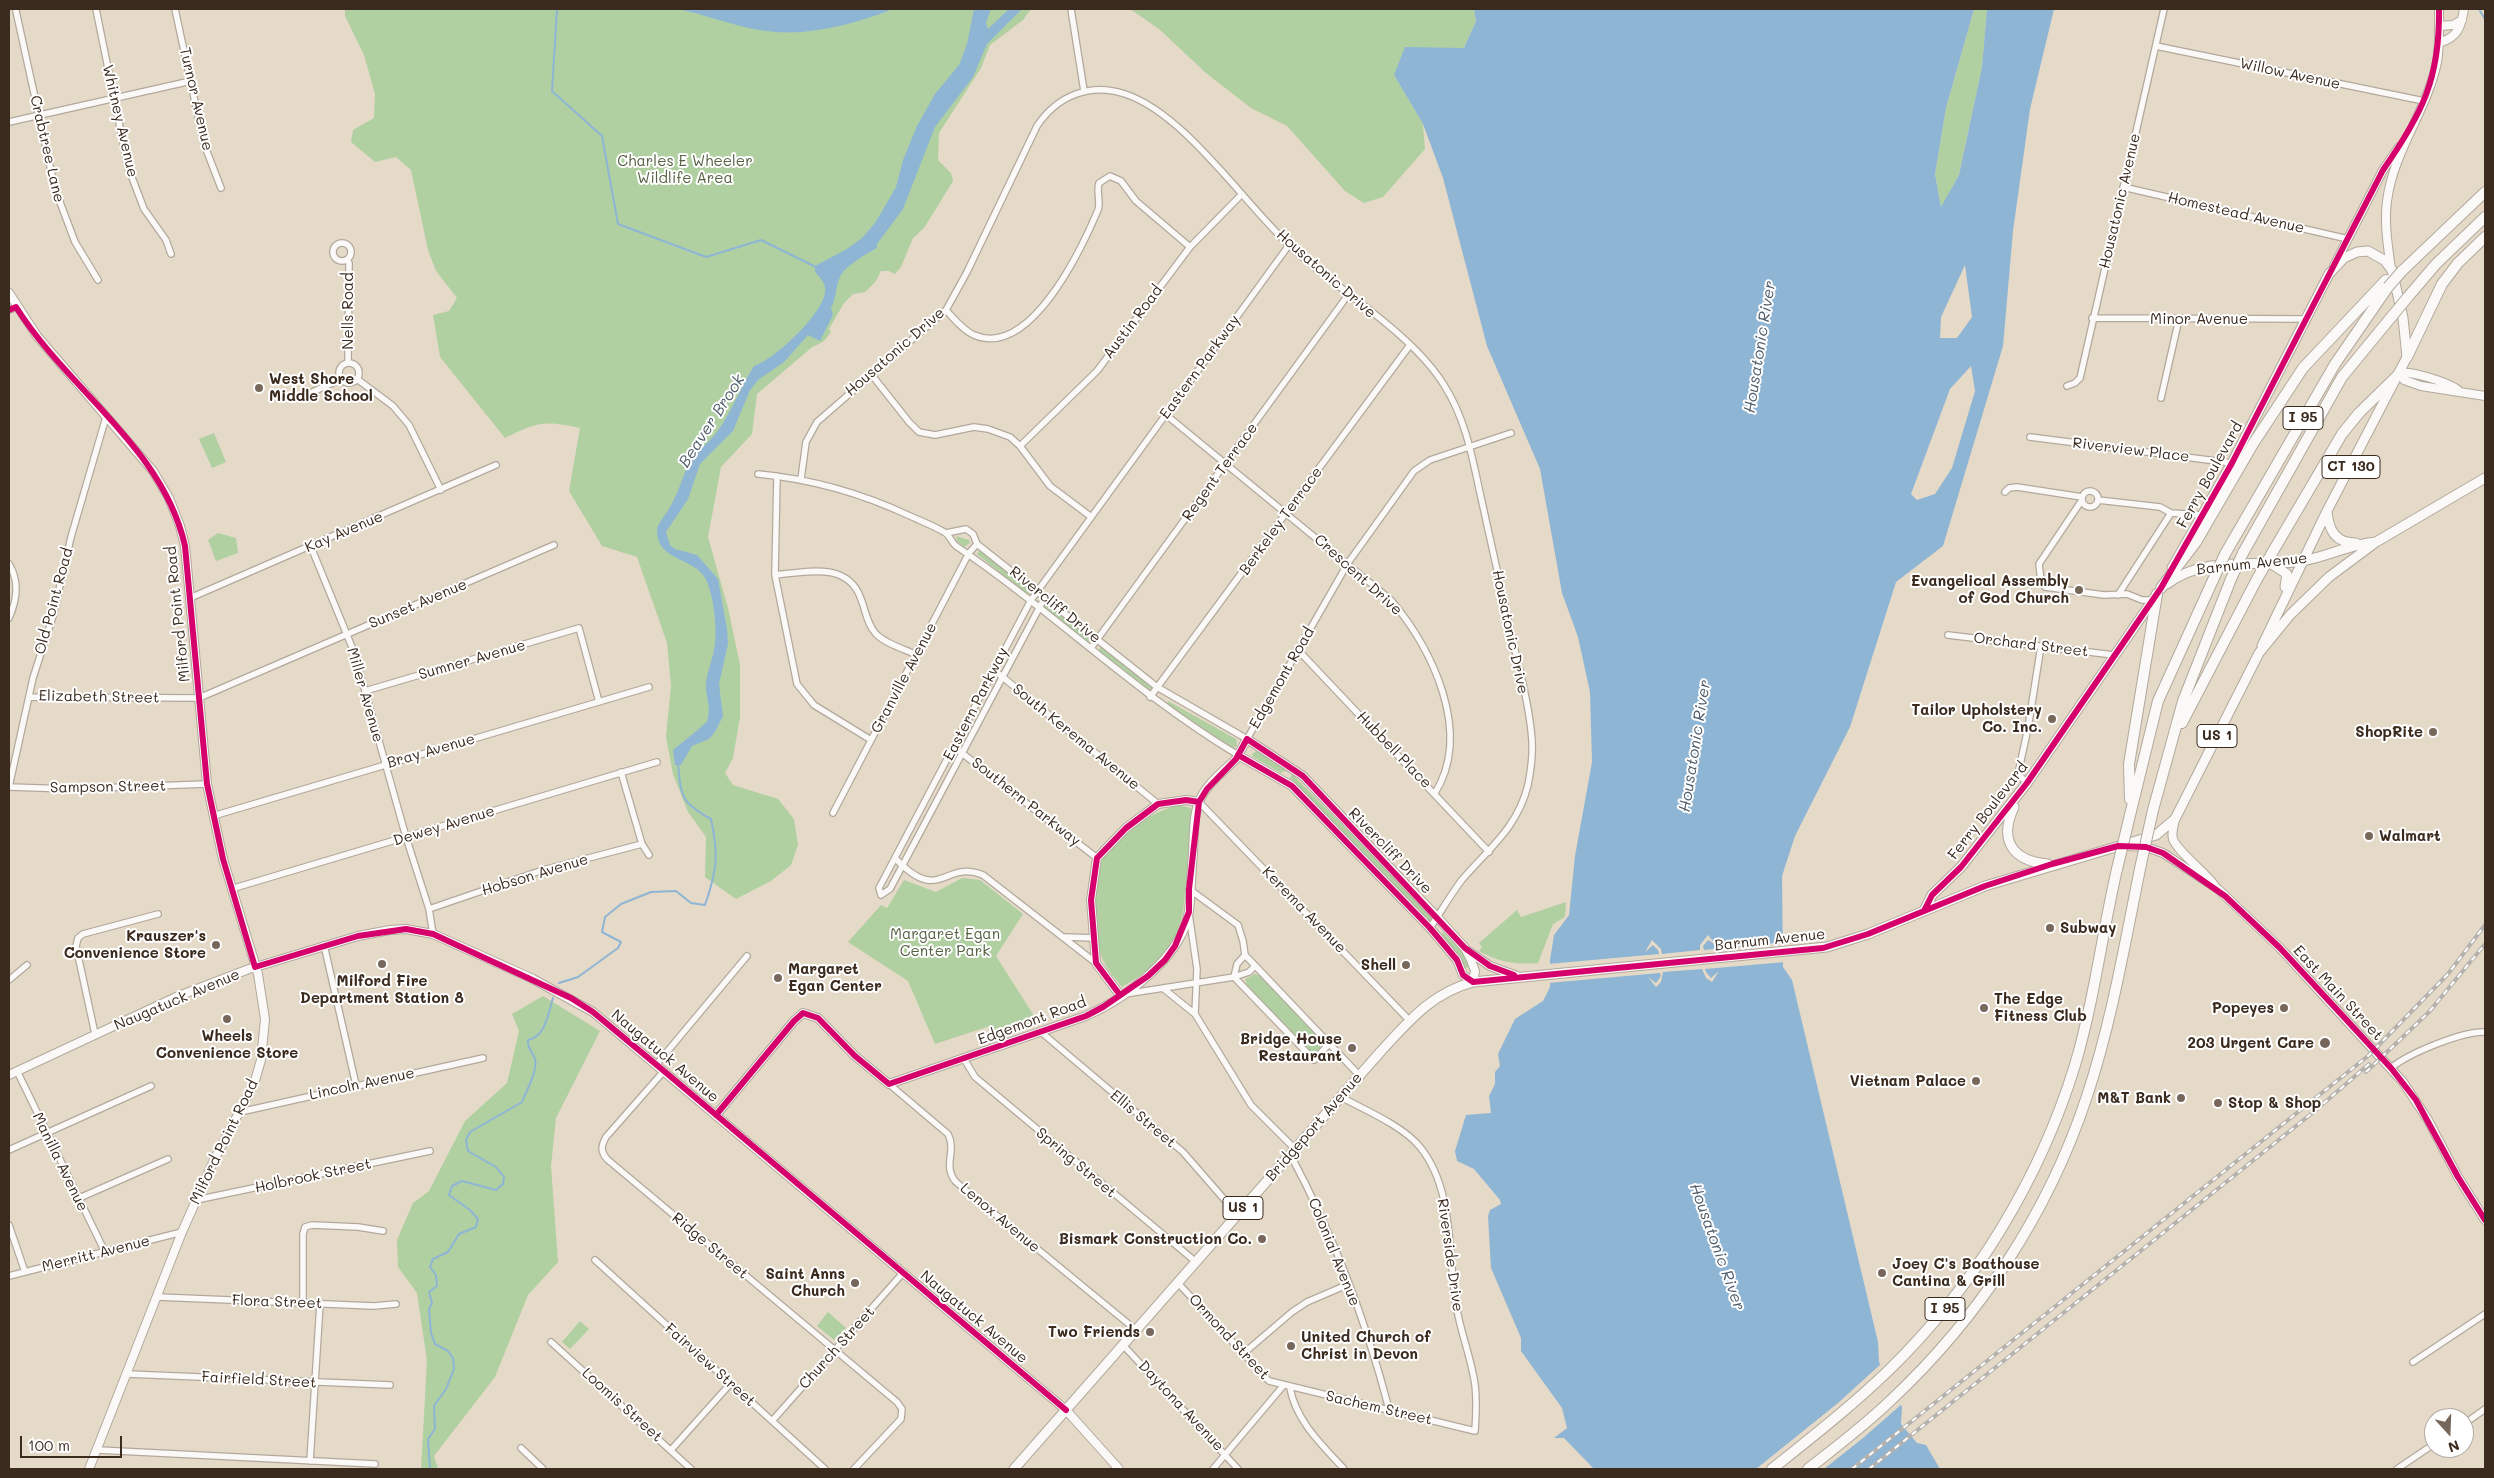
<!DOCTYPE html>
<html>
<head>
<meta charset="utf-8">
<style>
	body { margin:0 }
	#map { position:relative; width:2494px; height:1478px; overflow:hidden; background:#e5d9c8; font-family:Mali,sans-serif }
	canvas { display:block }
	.frame { position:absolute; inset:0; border:10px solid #3b2a1e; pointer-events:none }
	.north { position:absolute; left:2424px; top:1408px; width:50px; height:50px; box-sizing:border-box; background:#fff; border:1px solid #b1aaa5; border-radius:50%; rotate:160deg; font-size:14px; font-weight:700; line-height:20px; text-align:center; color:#3b2a1e }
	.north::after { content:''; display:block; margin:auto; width:18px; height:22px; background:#76675a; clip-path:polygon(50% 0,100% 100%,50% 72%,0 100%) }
	.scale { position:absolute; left:20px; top:1436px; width:102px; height:22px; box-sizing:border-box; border:2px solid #3b2a1e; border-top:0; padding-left:6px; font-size:15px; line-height:18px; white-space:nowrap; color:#3b2a1e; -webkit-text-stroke:4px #fff; paint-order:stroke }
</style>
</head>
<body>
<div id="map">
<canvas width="2494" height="1478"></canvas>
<div class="frame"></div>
<div class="north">N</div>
<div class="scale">100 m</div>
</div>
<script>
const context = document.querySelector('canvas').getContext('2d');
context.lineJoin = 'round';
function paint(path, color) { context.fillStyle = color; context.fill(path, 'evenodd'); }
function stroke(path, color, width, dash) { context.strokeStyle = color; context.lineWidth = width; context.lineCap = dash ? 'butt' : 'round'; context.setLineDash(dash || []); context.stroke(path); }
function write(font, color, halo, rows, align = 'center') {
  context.font = font + ' Mali,sans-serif'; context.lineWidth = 4; context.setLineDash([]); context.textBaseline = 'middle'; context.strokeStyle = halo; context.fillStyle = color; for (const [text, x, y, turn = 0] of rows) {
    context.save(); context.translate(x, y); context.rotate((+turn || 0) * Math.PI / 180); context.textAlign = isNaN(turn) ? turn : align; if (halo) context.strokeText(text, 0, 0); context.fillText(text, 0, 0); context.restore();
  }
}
paint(new Path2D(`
	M345 9H1031L1023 20 990 45 981 68 939 133 938 160 951 173 953 181 924 228 913 238 901 267 895 274 889 271H881L876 281 865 292 853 294 844 303 829 329 831 332 824 341 811 348 757 394 752 434 721 467 708 537 728 608 740 665V717L733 758 725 773 733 785 778 799 794 819 798 845 791 865 771 881 736 899 705 877 706 837 688 812 673 774 666 737 671 686 667 643 637 557 602 546 569 491 580 428C544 420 537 422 505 438L440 357 433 315 449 311 457 298 436 271 428 250 411 170 396 157 375 162 351 142 353 130 374 118 375 94 364 55 345 16Z
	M1130 9H1474L1476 21 1464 48 1394 75 1423 124 1425 149 1383 197 1364 203 1345 191 1287 126 1251 108 1206 73 1159 29Z
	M1974 9H1987L1982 67 1959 175 1941 208 1935 174 1946 108Z
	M214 433 226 462 212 468 199 439Z
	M218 533 236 538 238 553 216 561 208 540Z
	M956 536 969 540 970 543 964 547 957 541Z
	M979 551H983L1032 591V594H1027L977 554Z
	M1044 602 1090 638 1091 641 1086 643 1047 611 1043 606Z
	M1102 647 1152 687 1150 691H1147L1100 654 1098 650Z
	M1168 701 1236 739 1237 746 1233 748 1167 705Z
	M1256 751 1286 767 1287 770 1281 773 1253 757 1252 754Z
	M1292 774 1432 916 1431 920H1426L1290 778Z
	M1178 805 1191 808 1193 812 1183 912 1179 929 1168 950 1149 970 1122 987C1116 979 1108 971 1104 962 1093 941 1091 886 1100 864 1112 836 1150 813 1178 805Z
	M962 878 980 880 1023 914 996 956 1038 1022 1002 1037 990 1026 935 1044 908 981 848 942 881 905 887 908 904 880 936 892Z
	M1566 902 1565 917 1553 924 1538 963C1516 965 1499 962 1479 951L1482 947 1479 943 1517 910 1521 917Z
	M1443 932 1463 953 1470 967 1465 968 1456 953 1442 935Z
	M1255 974 1259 975 1322 1041 1319 1051 1309 1053 1247 985 1245 979Z
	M543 996 600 1031 556 1118 551 1166 558 1262 528 1295 495 1377 434 1456 438 1469H421L427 1361 417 1293 398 1267 397 1240 413 1203 429 1191 465 1121 507 1083 519 1031 512 1014Z
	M828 1312 846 1328 834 1340 817 1326Z
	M580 1321 589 1329 570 1349 562 1342Z`), '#b0d0a2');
paint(new Path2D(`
	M678 9H893C852 25 804 38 759 30 731 25 706 15 678 9Z
	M974 9H991L986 23 988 29 1009 9H1022L987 44 973 77 935 127 903 209 877 244V248C867 253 844 267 840 277 835 288 837 297 831 308L833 315 820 341 808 335 784 362 758 380 750 390 733 431 700 464 688 499 666 532 670 545 675 549 697 555 718 579 727 629 728 644 719 684 723 716 715 732 709 739 692 746 681 765H675L673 750C679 745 706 724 707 721 712 708 705 696 706 683 707 672 712 661 714 650 718 632 714 594 705 578 694 558 659 561 657 533 656 524 666 515 670 507 680 490 684 471 693 454 724 436 735 396 754 366 774 360 823 314 825 292 826 283 820 277 815 272V266L847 249 862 238 875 223 888 201 896 187 903 160 917 126 935 94 959 65 967 44Z
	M1474 9H1974L1946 108 1935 174 1941 207 1959 175 1982 67 1987 9H2054L2030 109 2013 231 2003 346 1943 546 1896 582 1850 727 1795 836 1782 876 1783 967 1792 980 1878 1342 1879 1362 1902 1407 1901 1424 1917 1443 1926 1445 1940 1469H1594L1564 1438H1554L1567 1428 1562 1408 1521 1351V1338L1491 1268 1488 1216 1490 1210 1501 1204 1500 1200 1474 1169 1457 1161 1455 1151 1466 1115 1491 1113 1489 1096 1495 1084V1072L1500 1066 1498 1054 1515 1019 1543 1001 1550 987V960L1554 935 1569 915 1575 856 1592 762 1590 692 1578 637 1562 593 1540 469 1487 346 1443 178 1423 124 1394 75 1405 47 1464 48 1476 21ZM1965 265 1972 317 1957 338H1940L1941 317ZM1971 366 1975 391 1952 468 1935 494 1917 500 1911 494 1950 389Z`), '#8fb5d5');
paint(new Path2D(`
	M1708 935 1716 945 1708 940 1703 946 1704 950 1785 942V962L1705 969 1706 972 1711 978 1719 971 1712 982 1706 978 1702 969 1663 972 1661 982 1656 987 1648 977 1656 983 1661 976 1660 973 1548 983V964L1659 954 1658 950 1653 945 1645 952 1652 940 1661 949 1662 954 1700 950V945Z
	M1882 1363 1903 1403 1863 1438 1824 1469H1756L1838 1403Z`), '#e5d9c8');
stroke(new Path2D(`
	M557 9 552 91 602 136 618 224 706 257 761 240 816 267
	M2480 11 2485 19
	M559 983 578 977 618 948 621 942 602 932 605 917 621 904 651 892 676 891 691 903 705 905C717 870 719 855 711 819 680 802 681 796 678 763
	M430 1469 428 1439 435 1429 434 1406 446 1389 454 1369 453 1358 448 1351 435 1344 431 1333 429 1309 432 1303 429 1292 437 1286 436 1275 430 1267 433 1259 448 1252 459 1234 476 1227 478 1219 470 1210 449 1195 452 1186 462 1181 496 1190 503 1184 504 1177 496 1167 468 1151 466 1140 470 1132 522 1102C526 1091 538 1071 535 1059 533 1052 527 1049 528 1040 546 1036 548 1014 553 998`), '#8fb5d5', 2);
const street = new Path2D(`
	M96 9 128 167 144 209 166 240 171 254
	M175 9 204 144 221 188
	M1071 9 1084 91
	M16 11 55 189 75 242 98 280
	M2156 46 2424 101
	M9 122 191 81
	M2123 187 2348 239
	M333 252a9 9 0 1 1 18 0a9 9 0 1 1-18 0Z
	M347 260 349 263 348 363
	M9 310 16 307
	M946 310C954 319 963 330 974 335 1030 359 1081 250 1098 210 1101 201 1096 192 1099 183L1110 176 1121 181 1136 201 1190 247
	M2092 318 2306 319
	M339 373a10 10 0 1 1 20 0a10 10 0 1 1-20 0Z
	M871 374 909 422 919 432 935 435 974 427 988 429 1010 437 1020 446 1050 486 1090 516
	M357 379 393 406 409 425 441 490
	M2067 386 2075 383 2080 378 2164 9
	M306 395 341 379
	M2161 398 2179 319
	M1165 414 1391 600C1432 649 1473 732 1435 793
	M2030 437 2232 463
	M1020 446 1097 371 1190 247 1242 194
	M758 474C812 479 861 493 910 516 921 521 934 526 944 532 950 535 951 542 956 546 1054 612 1136 694 1238 755
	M777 476 775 575 797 684 814 705 871 740
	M801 479 806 442 817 422 946 310 967 272 1037 126C1057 96 1090 82 1125 94 1184 113 1243 202 1290 246 1336 289 1411 332 1444 385 1467 421 1473 462 1482 502 1491 543 1500 583 1509 624 1517 662 1529 701 1532 740 1533 755 1531 770 1528 785 1517 829 1488 849 1461 881 1450 896 1440 913 1430 928
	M2082 499a8 8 0 1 1 16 0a8 8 0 1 1-16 0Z
	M2005 492 2009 488 2017 487 2082 497
	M2082 500 2039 564 2041 581 2045 587 2104 595 2127 594 2142 600H2153
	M2098 500 2160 507 2171 513 2203 515
	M946 533 966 529 973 534 977 544 1157 687 1247 739 1348 563 1414 471 1430 460 1511 433
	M311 547 354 652 406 837 429 909 433 934
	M9 564C20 582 17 600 9 618
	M775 575C806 572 848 561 861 599 866 612 867 624 876 634 886 644 904 649 917 655
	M2118 595 2171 513
	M1045 597 890 889 881 895 879 888 1031 600 1289 245
	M190 598 496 465
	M1948 635 2114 655
	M1091 648 1348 295
	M1297 649 1489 852
	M994 670 1158 804
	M365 691 579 628 599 702
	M29 697 199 698 554 545
	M1150 697 1410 345
	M954 747 1097 858
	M621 772 642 844 649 855
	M2027 783 2018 774 2028 728 2041 646
	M9 787 33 678 53 616 71 537 106 417
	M9 787 69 789 207 784
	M1199 802 1409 1020
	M833 813 969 553 977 544
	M213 816 649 687
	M895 858C940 906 944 859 983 875L1096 963
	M231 889 657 762
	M1189 889 1238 925 1243 941 1245 955 1359 1075
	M429 909 543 870 642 844
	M1189 914 1197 969 1195 1014
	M1065 937 1094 938
	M324 945 356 1085
	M1255 966 1249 972 1234 977 1314 1060 1329 1044
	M9 980 27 965
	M1164 989 1195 1014 1251 1105 1295 1149
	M1125 994 1234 977 1237 964 1245 955
	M1041 1032 1183 1152 1237 1214
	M95 1034 76 946 78 938 83 934 158 914
	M964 1059 975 1077 1196 1262
	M656 1065 747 956
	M2391 1068C2409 1053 2463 1031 2485 1032
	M17 1071 105 1252
	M664 1071 606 1137C601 1146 600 1152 608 1160L897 1402 902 1409 901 1419 854 1469
	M889 1084 948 1134C957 1151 942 1166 956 1182L1136 1330
	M240 1112 483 1058
	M9 1150 151 1086
	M1290 1154C1333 1234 1366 1321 1389 1409
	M77 1199 168 1159
	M196 1200 430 1151
	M9 1225 25 1272
	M595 1260 825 1469
	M9 1276 182 1232
	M1178 1283 1269 1381 1475 1431C1476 1416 1477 1401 1475 1385 1471 1355 1458 1327 1455 1297 1448 1247 1453 1188 1420 1147 1403 1126 1365 1110 1341 1097
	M158 1297 374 1306 396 1304
	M303 1303V1234L305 1227 312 1225 358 1227 383 1231
	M551 1342 691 1469
	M1122 1344 1238 1469
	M1244 1353 1292 1312 1307 1302 1349 1284
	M2413 1362 2485 1314
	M128 1374 390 1385
	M1290 1388C1296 1421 1322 1445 1344 1469
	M772 1421 902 1274
	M2464 1424 2485 1409
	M521 1448 543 1469
	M98 1450 375 1464
	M671 1450 731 1383
	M310 1461 320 1304
	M1213 1469 1283 1386
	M2397 1469 2434 1444`);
const secondary = new Path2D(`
	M2439 26 2453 25 2462 20
	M2439 43C2458 37 2461 27 2464 9
	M2334 266 2383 170 2399 147
	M2391 269C2388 247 2384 223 2387 201 2394 149 2427 111 2437 62 2440 45 2439 26 2439 9
	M9 293 37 336 153 471 169 498 180 526 185 546 190 598 207 784 223 859 258 974 265 1019 261 1060 254 1084 215 1158 182 1232 89 1469
	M2458 390C2448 382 2412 371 2400 373L2404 380 2421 386 2485 396
	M2175 819C2174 825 2171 833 2173 839 2177 851 2206 873 2215 886
	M2125 846 2146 847 2163 853 2218 889 2280 948 2403 1082 2428 1120 2458 1177 2485 1220
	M1468 951 1490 966 1517 976
	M1120 995 1096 963 1091 900 1097 858 1126 828 1158 804 1186 800 1199 802
	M9 1075 176 997 249 969 358 936 390 930 406 929 433 934 533 979 593 1012 1066 1410 1119 1469
	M716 1115 794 1021 803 1013 818 1018 855 1056 889 1084 1086 1016C1125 999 1183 956 1189 911 1191 893 1191 873 1193 854 1194 838 1193 817 1199 802 1205 785 1224 771 1236 759L1247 739 1303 776 1437 917 1465 948 1471 960 1475 971 1473 982 1463 975 1457 960 1430 928 1292 786 1238 755`);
const primary = new Path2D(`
	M2327 512C2329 530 2335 543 2356 543
	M2270 563 2287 574 2285 587
	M2172 568 2232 463 2329 274 2344 258 2357 252 2368 251 2384 260 2392 270 2403 318 2407 357 2327 511 2262 646
	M2167 584C2207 554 2255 568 2302 561 2327 557 2350 544 2376 542
	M2014 807C1999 839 2011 861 2048 864
	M1924 911 1932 895 1961 867 2027 783 2157 594
	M1014 1469 1382 1050C1410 1020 1432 993 1473 982L1827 947 1868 934 1985 886 2156 835 2175 819 2259 653 2290 615 2329 577 2376 542 2485 478`);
const highway = new Path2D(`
	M2402 271 2485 192
	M2407 298 2436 264 2485 217
	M2407 357 2442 284 2458 263 2485 237
	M2243 553 2342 377 2393 315
	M2272 553 2342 434 2359 413 2400 373
	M2225 554 2335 364 2388 287
	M2161 588 2196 542 2253 444 2303 368 2386 280
	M2182 723 2257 579
	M2130 799 2129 764 2157 594
	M2153 810 2183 701 2231 579
	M2130 815 2158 701 2213 580
	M1772 1469C1812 1437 1853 1405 1890 1369 1975 1286 2040 1179 2075 1065 2094 1001 2102 934 2117 869
	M1808 1469C1836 1447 1864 1426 1890 1401 1979 1318 2049 1212 2087 1096 2112 1021 2125 942 2141 864`);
stroke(street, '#b2a99d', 8);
stroke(secondary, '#b2a99d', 10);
stroke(primary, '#b2a99d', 11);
stroke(highway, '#b2a99d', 12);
stroke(street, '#fbf9f7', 5.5);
stroke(secondary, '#fbf9f7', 8);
stroke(primary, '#fbf9f7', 9);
stroke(highway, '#fbf9f7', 10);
const rail = new Path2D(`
	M2366 1072 2429 1012 2485 944
	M1852 1469 2368 1056 2448 974 2485 925
	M1869 1469 2316 1110 2369 1064`);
stroke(rail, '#b5b2ae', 4);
stroke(rail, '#fff', 2, [5.5]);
const highwayBridge = new Path2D(`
	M2388 287 2402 271
	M2393 315 2407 298
	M2231 579 2243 553
	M2257 579 2272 553
	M2213 580 2225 554
	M2141 864 2153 810
	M2117 869 2130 815`);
stroke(highwayBridge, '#b2a99d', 12, []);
stroke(highwayBridge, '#fbf9f7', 10);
stroke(new Path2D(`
	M9 310 16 307C68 390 163 447 185 546L207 784 223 859 255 967 358 936 406 929 433 934 571 998 593 1012 664 1071 1066 1410
	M1238 755 1292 786 1430 928 1457 960 1463 975 1473 982 1823 948 1868 934 1985 886 2052 864 2118 846 2146 847 2163 853 2225 896 2280 948 2391 1068 2416 1100 2458 1177 2485 1220
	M1924 911 1932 895 1961 867 2027 783 2161 588 2232 463 2383 170C2422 114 2440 79 2439 9
	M1120 995 1096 963 1091 900 1097 858 1126 828 1158 804 1186 800 1199 802
	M716 1115 794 1021 803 1013 818 1018 855 1056 889 1084 1086 1016 1103 1007 1148 976 1165 960 1175 946 1189 912V889L1199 802 1207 789 1236 759 1247 739 1303 776 1465 948 1490 966 1514 975`), '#d6006c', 6);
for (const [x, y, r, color] of [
	[259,388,5,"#76675a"],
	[2079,590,5,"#76675a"],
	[2052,719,5,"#76675a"],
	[2433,732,5,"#76675a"],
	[2369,836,5,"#76675a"],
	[2050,928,5,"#76675a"],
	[216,945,5,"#76675a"],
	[382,964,5,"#76675a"],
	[1406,965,5,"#76675a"],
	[778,978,5,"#76675a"],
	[1984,1008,5,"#76675a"],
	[2284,1008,5,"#76675a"],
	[227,1019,5,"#76675a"],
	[2325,1043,6,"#76675a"],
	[1352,1048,5,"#76675a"],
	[1976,1081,5,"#76675a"],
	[2181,1098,5,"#76675a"],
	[2218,1103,5,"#76675a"],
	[1262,1239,5,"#76675a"],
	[1882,1273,5,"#76675a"],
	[855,1283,5,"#76675a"],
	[1150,1332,5,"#76675a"],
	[1291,1346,5,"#76675a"]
]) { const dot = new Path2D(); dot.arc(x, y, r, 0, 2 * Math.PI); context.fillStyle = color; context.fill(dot); stroke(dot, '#fff', 2); }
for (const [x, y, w] of [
	[2303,418,40],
	[2351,467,58],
	[2217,736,40],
	[1243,1208,40],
	[1945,1309,40]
]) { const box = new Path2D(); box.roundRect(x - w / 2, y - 11.5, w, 23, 4); context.fillStyle = '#fff'; context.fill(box); stroke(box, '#3b2a1e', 1); }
write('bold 14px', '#3b2a1e', null, [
	["I 95",2303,418],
	["CT 130",2351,467],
	["US 1",2217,736],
	["US 1",1243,1208],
	["I 95",1945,1309]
]);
write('15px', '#3b2a1e', '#fff', [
	["Willow Avenue",2290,74,12],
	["Turnor Avenue",196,99,77],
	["Whitney Avenue",120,121,77],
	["Crabtree Lane",47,149,77],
	["Housatonic Avenue",2120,201,-77],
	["Homestead Avenue",2236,213,13],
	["Housatonic Drive",1326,274,41],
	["Nells Road",348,311,-90],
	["Minor Avenue",2199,319],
	["Austin Road",1133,322,-53],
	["Housatonic Drive",895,352,-41],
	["Eastern Parkway",1200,367,-54],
	["Riverview Place",2131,450,7],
	["Regent Terrace",1220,472,-54],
	["Ferry Boulevard",2210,475,-61],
	["Berkeley Terrace",1281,521,-54],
	["Kay Avenue",344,532,-23],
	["Barnum Avenue",2252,564,-6],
	["Crescent Drive",1358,575,42],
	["Old Point Road",54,601,-75],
	["Sunset Avenue",418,604,-23],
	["Rivercliff Drive",1055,605,39],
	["Milford Point Road",178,614,-96],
	["Housatonic Drive",1510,632,78],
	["Orchard Street",2031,645,7],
	["Sumner Avenue",472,660,-16],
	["Granville Avenue",904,678,-62],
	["Edgemont Road",1282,678,-60],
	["Miller Avenue",365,695,74],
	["Elizabeth Street",99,697,1],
	["Eastern Parkway",976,704,-63],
	["South Kerema Avenue",1076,737,39],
	["Hubbell Place",1394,750,46],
	["Bray Avenue",431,751,-16],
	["Sampson Street",108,787,-1],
	["Southern Parkway",1026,802,38],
	["Ferry Boulevard",1988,811,-52],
	["Dewey Avenue",444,826,-17],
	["Rivercliff Drive",1390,851,46],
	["Hobson Avenue",535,875,-17],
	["Kerema Avenue",1304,910,46],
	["Barnum Avenue",1770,940,-6],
	["East Main Street",2338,993,47],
	["Naugatuck Avenue",177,1000,-23],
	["Edgemont Road",1032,1021,-20],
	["Naugatuck Avenue",665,1056,40],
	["Lincoln Avenue",362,1084,-12],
	["Ellis Street",1143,1119,40],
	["Bridgeport Avenue",1314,1127,-49],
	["Milford Point Road",224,1142,-64],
	["Manilla Avenue",60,1162,64],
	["Spring Street",1076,1163,40],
	["Holbrook Street",313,1176,-12],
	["Lenox Avenue",1000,1218,40],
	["Ridge Street",710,1246,40],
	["Colonial Avenue",1334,1252,68],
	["Merritt Avenue",96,1254,-14],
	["Riverside Drive",1450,1255,82],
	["Flora Street",277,1302,2],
	["Naugatuck Avenue",974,1317,40],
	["Ormond Street",1229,1337,47],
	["Church Street",837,1348,-48],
	["Fairview Street",710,1365,42],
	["Fairfield Street",259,1380,3],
	["Loomis Street",622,1405,42],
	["Daytona Avenue",1181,1406,47],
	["Sachem Street",1379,1408,13]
]);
write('15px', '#556141', '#fff', [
	["Charles E Wheeler",685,161],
	["Wildlife Area",685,178],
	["Margaret Egan",945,934],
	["Center Park",945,951]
]);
write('bold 15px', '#3b2a1e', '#fff', [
	["West Shore",269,379,"left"],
	["Middle School",269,396,"left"],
	["Evangelical Assembly",2069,581],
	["of God Church",2069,598],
	["Tailor Upholstery",2042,710],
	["Co. Inc.",2042,727],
	["ShopRite",2423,732],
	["Walmart",2379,836,"left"],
	["Subway",2060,928,"left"],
	["Krauszer's",206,936],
	["Convenience Store",206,953],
	["Shell",1396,965],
	["Margaret",788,969,"left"],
	["Egan Center",788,986,"left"],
	["Milford Fire",382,981,"center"],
	["Department Station 8",382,998,"center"],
	["The Edge",1994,999,"left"],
	["Fitness Club",1994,1016,"left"],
	["Popeyes",2274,1008],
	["Wheels",227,1036,"center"],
	["Convenience Store",227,1053,"center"],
	["Bridge House",1342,1039],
	["Restaurant",1342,1056],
	["203 Urgent Care",2314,1043],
	["Vietnam Palace",1966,1081],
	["M&T Bank",2171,1098],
	["Stop & Shop",2228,1103,"left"],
	["Bismark Construction Co.",1252,1239],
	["Joey C's Boathouse",1892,1264,"left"],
	["Cantina & Grill",1892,1281,"left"],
	["Saint Anns",845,1274],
	["Church",845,1291],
	["Two Friends",1140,1332],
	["United Church of",1301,1337,"left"],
	["Christ in Devon",1301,1354,"left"]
], 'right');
write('italic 16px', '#4e5c6a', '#fff', [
	["Housatonic River",1760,347,-81],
	["Beaver Brook",712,421,-57],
	["Housatonic River",1695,746,-81],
	["Housatonic River",1717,1247,70]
]);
</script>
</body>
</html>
